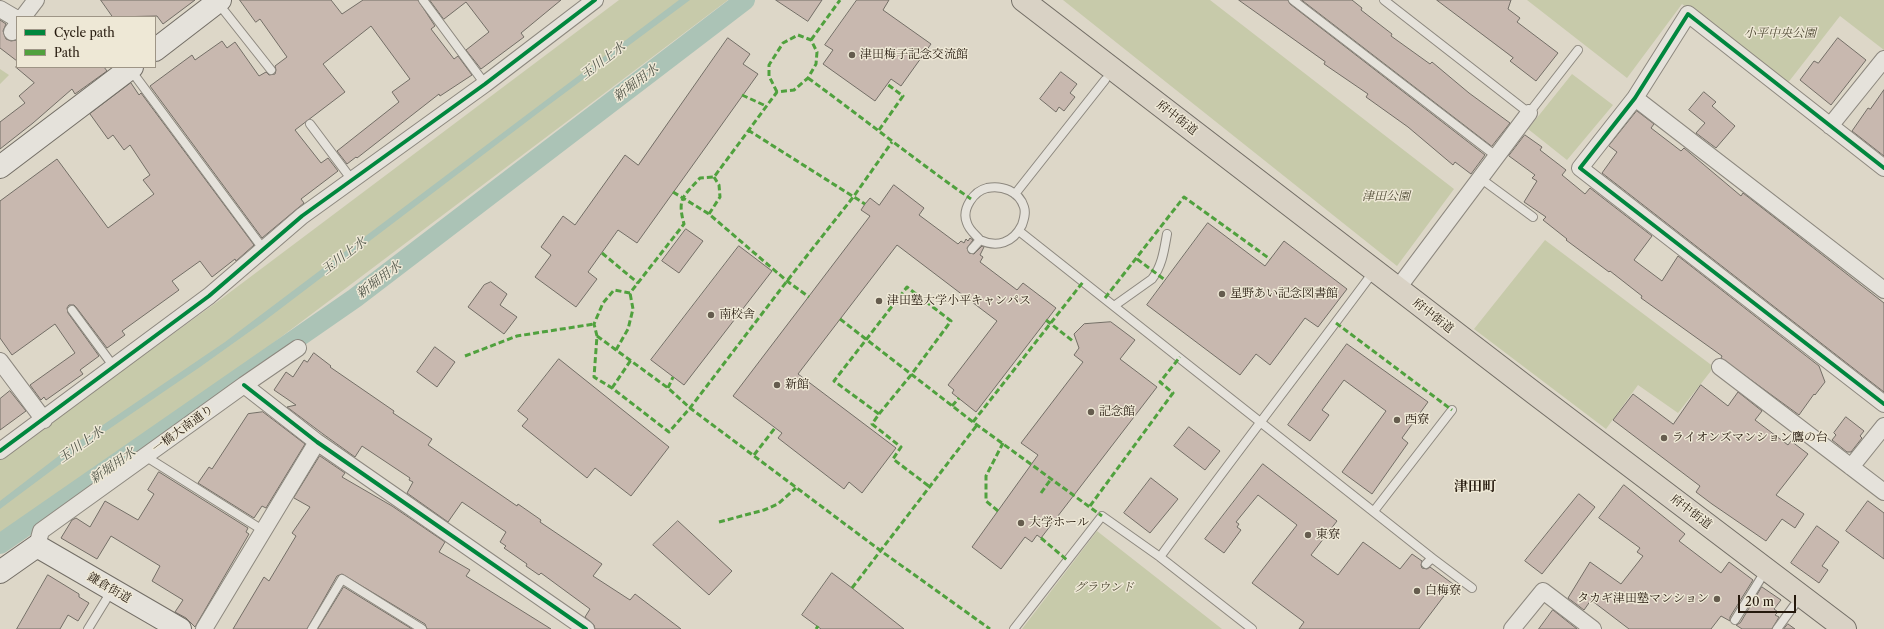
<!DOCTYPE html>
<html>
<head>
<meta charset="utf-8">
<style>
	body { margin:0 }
	#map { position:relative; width:1884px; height:629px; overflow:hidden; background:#ddd7c8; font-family:"Libre Caslon Text",serif }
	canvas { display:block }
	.legend { position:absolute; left:16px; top:16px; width:140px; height:52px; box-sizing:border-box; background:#eee8d6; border:1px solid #9e9586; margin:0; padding:5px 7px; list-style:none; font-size:12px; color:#25190d }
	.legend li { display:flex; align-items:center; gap:8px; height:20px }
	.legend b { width:20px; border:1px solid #9e9586 }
	.scale { position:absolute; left:1738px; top:595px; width:58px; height:18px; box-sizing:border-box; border:2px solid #25190d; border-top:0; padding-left:5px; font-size:12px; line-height:14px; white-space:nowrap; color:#25190d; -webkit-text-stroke:3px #eee8d6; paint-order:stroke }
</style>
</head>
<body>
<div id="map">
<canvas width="1884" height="629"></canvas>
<ul class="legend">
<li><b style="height:5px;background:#00873e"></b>Cycle path</li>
<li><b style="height:5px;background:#50a13e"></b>Path</li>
</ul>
<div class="scale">20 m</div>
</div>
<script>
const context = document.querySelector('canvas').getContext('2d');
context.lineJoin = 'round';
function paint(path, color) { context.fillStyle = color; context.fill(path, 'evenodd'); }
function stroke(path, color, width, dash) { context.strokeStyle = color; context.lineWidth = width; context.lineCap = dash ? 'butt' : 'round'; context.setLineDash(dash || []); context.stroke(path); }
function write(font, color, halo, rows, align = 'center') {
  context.font = font + ' "Libre Caslon Text","Noto Serif JP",serif'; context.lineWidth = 3; context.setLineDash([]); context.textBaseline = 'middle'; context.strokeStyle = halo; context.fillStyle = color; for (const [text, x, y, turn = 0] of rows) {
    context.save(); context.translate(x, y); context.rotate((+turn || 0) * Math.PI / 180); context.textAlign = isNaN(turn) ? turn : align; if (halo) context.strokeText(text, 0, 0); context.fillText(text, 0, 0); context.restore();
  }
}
paint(new Path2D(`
	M619 0H728L0 549V459L217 302Z
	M1063 0H1210L1454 189 1397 266Z
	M1527 0H1884V50L1840 16 1787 84 1682 4 1627 78Z
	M0 69 9 75 0 84Z
	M1572 74 1613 105 1567 160 1528 129Z
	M1545 240 1714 367 1678 413 1638 385 1606 429 1474 329Z
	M1097 531 1222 629H1022Z`), '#c7caaa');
paint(new Path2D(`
	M679 0H690L550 104 263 322 200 367 87 444 0 509V501L69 448 225 342Z`), '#abc3b6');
stroke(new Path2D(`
	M0 544 355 298 745 0`), '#abc3b6', 20);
const building = new Path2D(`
	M101 0H195L163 24 157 16 113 17Z
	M240 0H331L342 14 363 0H418L435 26 431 29 454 59 458 56 472 75 440 96 439 94 357 158 356 157 347 164 337 151 399 102 392 92 410 79 371 26 323 64 345 92 295 130 321 163 328 158 338 171 301 199 304 203 262 238 150 86 192 55 195 60 222 41 227 48 235 42 259 76 266 72 269 75 275 74 276 70 275 66 287 57 260 19 256 22Z
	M430 0H561L521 33 524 37 481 69 466 50 489 32 466 2 444 19Z
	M776 0H822L808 21Z
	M857 0H889L883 10 931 44 901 86 891 79 875 101 823 64 833 50 825 45Z
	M1239 0H1288L1290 4 1485 155 1471 174 1455 162 1453 165 1408 127 1366 97 1368 94 1324 64 1325 62Z
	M1302 0H1352L1362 8 1361 10 1392 34 1391 36 1430 64 1432 62 1469 93 1510 123 1492 146Z
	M1437 0H1511L1508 9 1520 18 1517 22 1558 53 1536 81 1510 61 1513 58Z
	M0 20 6 24 3 31 6 39 11 41 17 40V61L0 48Z
	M728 38 750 54 743 64 758 74 637 243 618 230 588 272 597 279 576 307 535 277 551 255 541 247 563 216 575 225 625 155 638 165Z
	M1838 38 1866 60 1831 105 1800 80 1814 61 1818 63Z
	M16 67H104L107 71 75 94 72 89 33 123 0 149V122L25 103 19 96 34 83Z
	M1061 72 1077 84 1070 93 1075 97 1064 111 1059 107 1056 112 1040 99Z
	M131 83 139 95 141 93 254 245 236 261 235 259 212 277 200 261 172 281 179 290 122 331 125 335 107 348 76 307 74 305H69L67 308 68 313 99 356 80 370 83 374 46 400 44 397 41 400 30 385 75 353 55 324 12 355 0 338V201L57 159 108 228 154 194 143 180 150 175 130 145 124 150 113 135 108 139 90 114Z
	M1884 90V156L1852 131 1868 108 1870 109Z
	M1704 92 1716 102 1712 106 1735 126 1716 148 1696 133 1705 123 1689 110Z
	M1637 111 1654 124 1651 128 1681 151 1684 148 1741 196 1743 193 1884 303V392L1602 173 1617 152 1609 146Z
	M1525 135 1542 147 1540 150 1566 170 1562 175 1585 194 1590 188 1652 236 1634 260 1662 281 1678 256 1819 366 1825 382 1815 395 1814 394 1799 415 1721 358 1722 356 1641 298 1642 296 1610 271 1609 272 1566 240 1567 239 1543 220 1546 217 1524 202 1537 181 1532 178 1535 175 1509 156Z
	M894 185 924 208 919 215 958 244 961 241 964 243 966 239 968 241 970 238 973 240 967 248 969 253 974 254 982 246 984 247 980 255 983 257 980 262 1017 290 1023 283 1056 308 976 412 952 393 954 390 948 385 997 321 897 245 798 374 896 448 862 493 849 482 844 489 778 438 782 433 733 396 870 216 861 210 865 204 870 198 879 205Z
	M1208 223 1265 266 1284 241 1347 289 1318 327 1305 318 1270 365 1256 354 1240 375 1147 305Z
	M686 229 703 241 679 273 662 261Z
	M739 246 772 271 684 385 651 360Z
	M491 282 507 294 500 305 517 317 504 334 468 307 484 285Z
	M1111 322 1135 340 1120 359 1157 387 1041 538 1037 535 1032 542 1025 537 1001 569 972 547 1038 455 1021 443 1083 362 1074 355 1079 348 1074 334 1084 324Z
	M1347 344 1428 402 1402 438 1408 443 1372 494 1342 472 1386 411 1344 380 1322 410 1329 415 1310 441 1288 425Z
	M435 347 455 362 437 387 417 372Z
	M314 353 331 366 330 367 394 411 393 413 432 439 428 445 517 506 518 504 541 520 540 522 602 564 593 576 630 600 635 594 681 629H595L594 625 585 617 590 609 541 573 539 575 526 566 527 564 504 548 506 546 500 542 506 532 462 502 448 522 407 493 413 482 409 480 410 478 362 446 355 457 323 434 287 407 296 405 274 390 286 372 293 377 304 360 307 362Z
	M559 359 669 447 631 496 595 468 587 478 522 426 528 419 518 411Z
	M1701 385 1728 406 1738 392 1762 411 1755 420 1788 445 1791 441 1808 454 1776 495 1804 514 1795 528 1782 519 1766 541 1712 504 1696 492 1700 486 1613 420 1633 394 1673 424Z
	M10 391 26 411 0 430V399Z
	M263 412 305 444 266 508 262 506 254 518 198 483 209 467 212 469 248 414Z
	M1846 417 1864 431 1860 436 1862 438 1851 452H1847L1832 440 1836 435 1834 433Z
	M1189 427 1220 451 1205 470 1174 446Z
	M320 456 345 473 342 477 392 506 445 542 439 552 470 570 466 576 551 629H427L425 624 342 574 337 576 307 629H233L264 577 269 581 296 536 292 533 310 507 294 498Z
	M1263 464 1337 521 1311 555 1338 575 1363 542 1400 569 1412 554 1422 561 1421 565 1422 568 1427 569 1430 567 1453 584 1419 629H1299L1304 622 1252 583 1297 525 1258 495 1236 522 1239 524 1237 527 1241 530 1224 553 1205 539Z
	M159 472 248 528 246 532 249 534 195 627 186 618 175 612 183 600 152 581 160 566 111 536 97 559 61 538 72 520 76 518 90 527 105 501 138 520 154 494 148 490Z
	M1151 478 1178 499 1150 533 1124 513Z
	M1624 485 1685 534 1679 541 1721 573 1729 562 1753 580 1730 617V621L1721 616 1711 629H1629L1591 600 1584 610 1568 598 1590 562 1621 584 1643 556 1637 552 1640 548 1599 518Z
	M1579 494 1595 507 1542 574 1525 561Z
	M1868 501 1884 513V559L1846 531Z
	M678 521 732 571 709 595 653 545Z
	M1817 526 1839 542 1822 566 1828 570 1819 583 1791 563Z
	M832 573 852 588 904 629H821L802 615Z
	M48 575 79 594V597L89 603 78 621 68 615 60 629H17Z
	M344 587 412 629H318Z
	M1762 587 1781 600 1774 609 1778 612 1775 615 1779 617 1772 629H1742L1736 625 1740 623Z
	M1553 610 1577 629H1539Z
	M1788 624 1795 629H1784Z`);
paint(building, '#c8b8af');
stroke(building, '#736e66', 1);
const lane = new Path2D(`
	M423 0 485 84
	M1293 0 1496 156
	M1384 0 1529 113 1578 50
	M218 3 271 70
	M130 69 264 250
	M310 124 352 180
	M1480 178 1533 217
	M1015 194 1105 80
	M1019 231 1432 558 1426 564
	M972 249 980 240C997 248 1013 243 1022 225 1024 219 1026 213 1024 207 1019 191 1002 185 987 188 974 191 961 209 967 223 969 230 975 234 980 240
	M1114 306 1152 279C1162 266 1164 251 1167 234
	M72 310 114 367
	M145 456 264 531
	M1374 511 1452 410
	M1160 557C1230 461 1303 367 1374 271
	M1432 558 1472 588
	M1735 620 1766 570
	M88 629 112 590
	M312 629 342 579 422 629
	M1014 629 1102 516 1160 557 1252 629
	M1777 629 1801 596`);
const street = new Path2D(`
	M0 9 17 19
	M23 17 36 0
	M12 32 17 25
	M1635 98 1884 290
	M1830 126 1884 59
	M1884 168 1688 14 1635 98 1580 168 1884 404
	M1398 288 1529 113
	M0 361 44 420
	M1720 367 1884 492
	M244 385 317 442 586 629
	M0 451 209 296 302 216 485 84 595 0
	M1851 467 1884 426
	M37 546 41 531 244 385 298 348
	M204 629 317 442
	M1512 629 1543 591 1593 629`);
const secondary = new Path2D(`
	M155 50 220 0
	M0 167 132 67
	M0 572 37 546 180 629`);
const primary = new Path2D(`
	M1023 0 1534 393 1845 629`);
stroke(lane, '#8d887f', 10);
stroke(street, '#8d887f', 18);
stroke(secondary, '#736e66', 24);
stroke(primary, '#736e66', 24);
stroke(lane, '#e5e2db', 8);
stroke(street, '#e5e2db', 16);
stroke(secondary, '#e5e2db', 22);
stroke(primary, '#d9d2c5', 22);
stroke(new Path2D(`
	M811 40 840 0
	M808 78C863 118 915 160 971 199
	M777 92 769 76V65L783 43 798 35 811 40 817 52 816 64 808 78 794 90 777 92 714 177 700 178C683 197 677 198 684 224L630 293 614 290 603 303 594 324 597 336 594 377 612 388 669 432 690 408 787 281 854 196 892 142
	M742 95 766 106
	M748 130 865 204
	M879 130 903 96 887 84
	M673 192 709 214 787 281 809 297
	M709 214 720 197 719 185 714 177
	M602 253 638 283
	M1137 259 1165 280
	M1105 298 1184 197 1270 259
	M840 319 973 422 1102 516
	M1046 320 1074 342
	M1336 323 1452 410
	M597 336 668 388 690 408 881 551 990 629
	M616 350 628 329 633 309 630 293
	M465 356 517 336 594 324
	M612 388 631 360
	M668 388 673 377
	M952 406 959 398
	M879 414 911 375 951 321 907 287 834 381 879 414 872 424 901 447 893 459 930 487
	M973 422 1083 282
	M754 455 775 428
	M1041 493 1051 479
	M1090 506 1173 393 1160 382 1180 357
	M998 511 986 501V476L1003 443
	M719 522 764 510 778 504 796 488
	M1041 538 1067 560
	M852 588 977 425
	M816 629 818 626`), '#50a13e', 3, [6, 3]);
stroke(new Path2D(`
	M1884 168 1688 14 1635 98 1580 168 1884 404
	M244 385 317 442 586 629
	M0 451 209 296 302 216 485 84 595 0`), '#00873e', 4);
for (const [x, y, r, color] of [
	[852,55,4,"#655c4e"],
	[1222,294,4,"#655c4e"],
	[879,301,4,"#655c4e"],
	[711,315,4,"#655c4e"],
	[777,385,4,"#655c4e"],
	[1091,412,4,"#655c4e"],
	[1397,420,4,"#655c4e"],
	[1664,438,4,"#655c4e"],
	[1021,523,4,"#655c4e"],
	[1308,535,4,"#655c4e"],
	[1417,591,4,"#655c4e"],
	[1717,599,4,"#655c4e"]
]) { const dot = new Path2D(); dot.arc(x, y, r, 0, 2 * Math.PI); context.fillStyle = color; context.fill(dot); stroke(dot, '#eee8d6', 1.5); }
write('italic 12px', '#504b35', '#eee8d6', [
	["小平中央公園",1780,34],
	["津田公園",1386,197],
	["グラウンド",1104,588]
]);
write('12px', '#25190d', '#eee8d6', [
	["津田梅子記念交流館",860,55],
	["星野あい記念図書館",1230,294],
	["津田塾大学小平キャンパス",887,301],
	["南校舎",719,315],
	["新館",785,385],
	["記念館",1099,412],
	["西寮",1405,420],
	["ライオンズマンション鷹の台",1672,438],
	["大学ホール",1029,523],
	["東寮",1316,535],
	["白梅寮",1425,591],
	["タカギ津田塾マンション",1709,599,"right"]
], 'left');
write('12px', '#25190d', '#eee8d6', [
	["府中街道",1177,118,38],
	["府中街道",1433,316,38],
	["一橋大南通り",183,429,-36],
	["府中街道",1691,512,37],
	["鎌倉街道",109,588,30]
]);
write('italic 13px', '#4d5246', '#eee8d6', [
	["玉川上水",603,61,-37],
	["新堀用水",636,83,-37],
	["玉川上水",344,256,-37],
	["新堀用水",379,280,-37],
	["玉川上水",81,445,-35],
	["新堀用水",113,466,-35]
]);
write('bold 14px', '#25190d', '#eee8d6', [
	["津田町",1475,487]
]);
</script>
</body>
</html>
